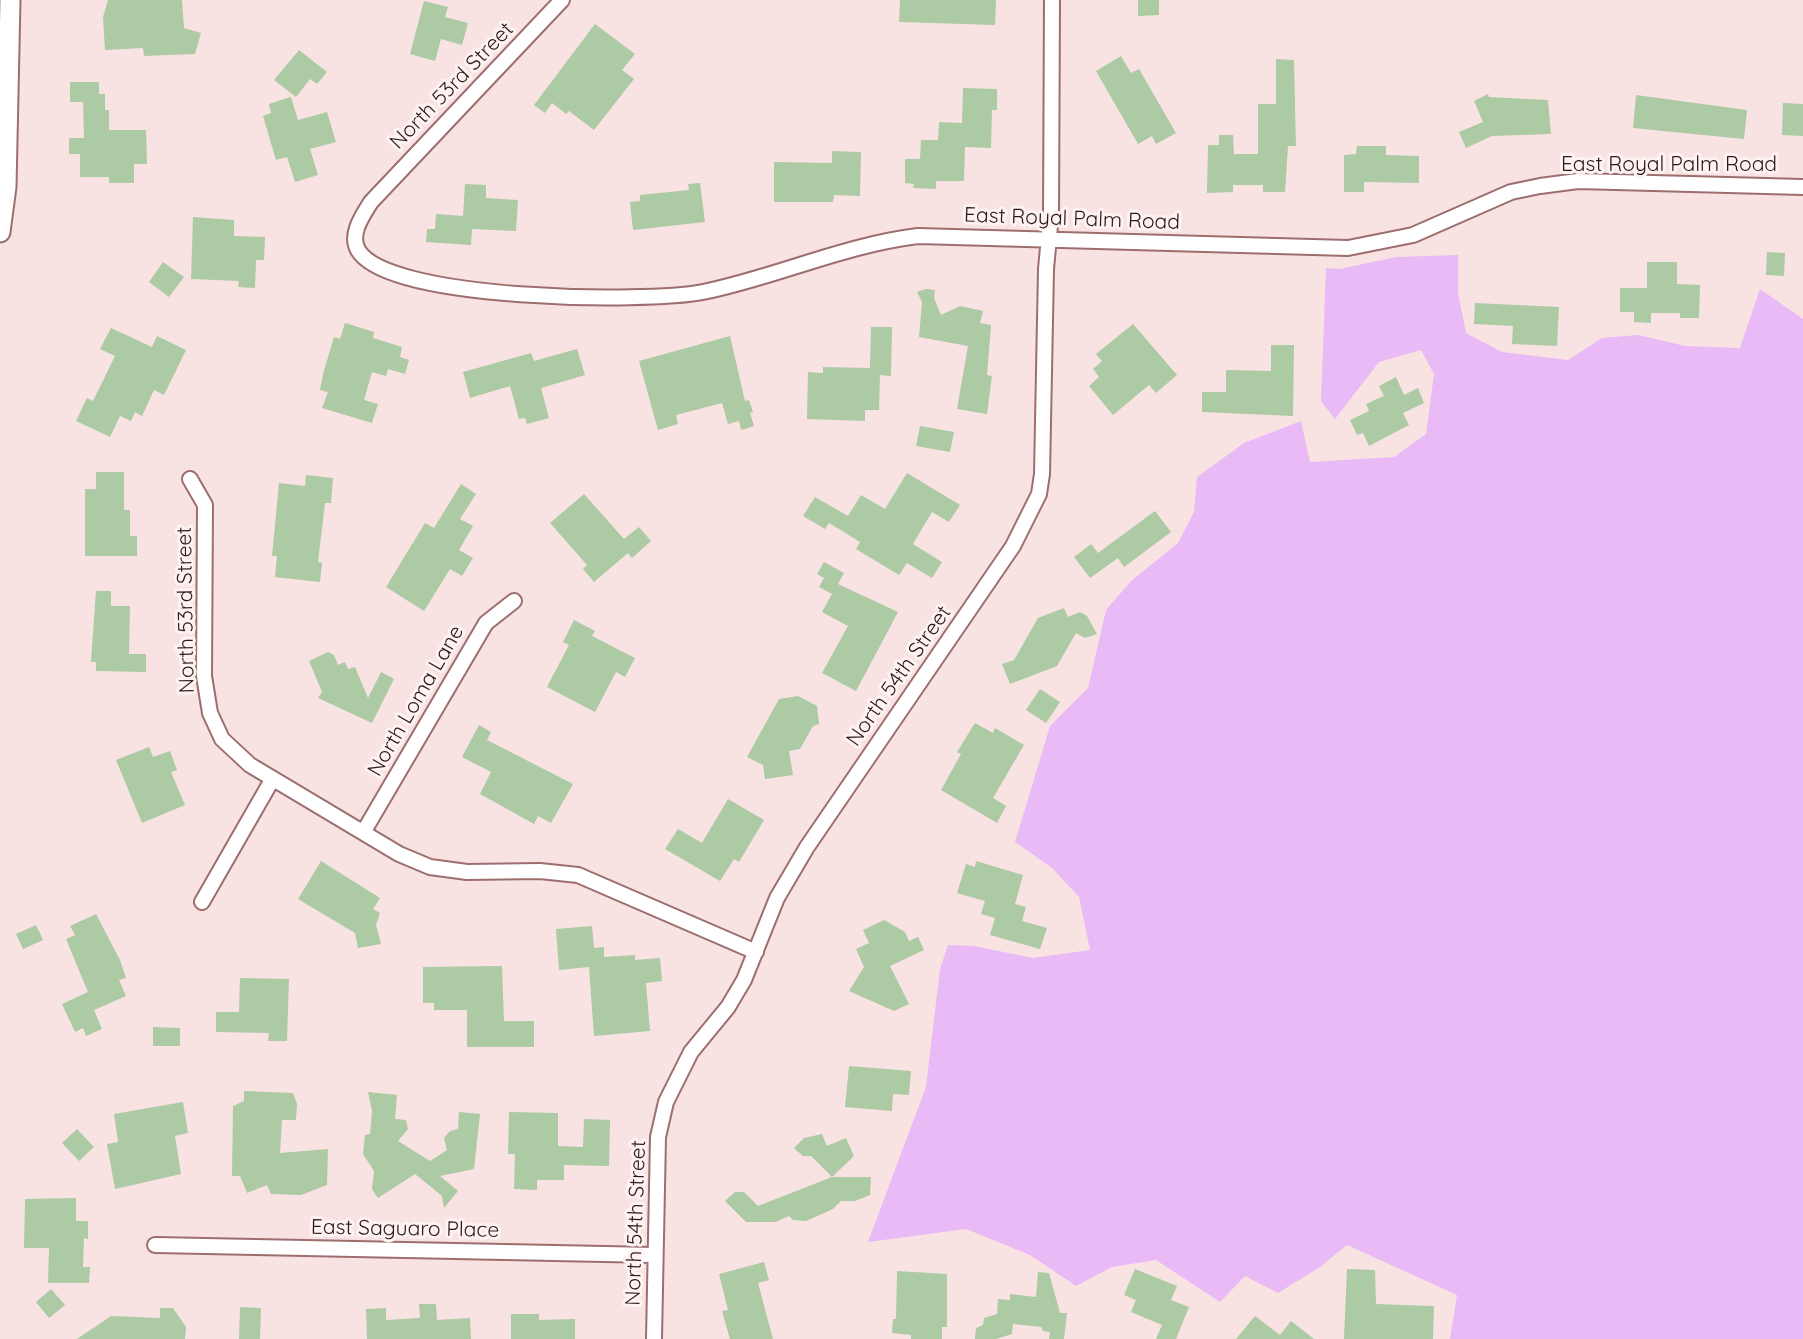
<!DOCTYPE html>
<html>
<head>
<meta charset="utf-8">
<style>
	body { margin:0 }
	canvas { display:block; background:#f9e2e2 }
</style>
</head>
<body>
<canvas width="1803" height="1339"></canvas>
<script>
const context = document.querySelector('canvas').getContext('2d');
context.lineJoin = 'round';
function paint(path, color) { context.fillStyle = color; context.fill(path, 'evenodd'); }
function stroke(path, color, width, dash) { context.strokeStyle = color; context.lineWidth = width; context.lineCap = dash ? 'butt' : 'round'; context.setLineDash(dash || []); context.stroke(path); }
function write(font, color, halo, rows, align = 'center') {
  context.font = font + ' Quicksand,sans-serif'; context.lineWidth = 6; context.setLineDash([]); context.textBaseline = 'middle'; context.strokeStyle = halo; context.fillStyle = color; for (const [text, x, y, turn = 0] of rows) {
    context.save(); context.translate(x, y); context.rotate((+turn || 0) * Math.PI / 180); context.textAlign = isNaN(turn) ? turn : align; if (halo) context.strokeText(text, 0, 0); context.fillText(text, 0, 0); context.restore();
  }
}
paint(new Path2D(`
	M1458 255V293L1466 333 1502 352 1568 360 1602 338 1638 335 1685 346 1740 348 1760 289 1803 319V1339H1450L1457 1295 1347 1245 1320 1267 1278 1293 1245 1276 1220 1302 1156 1260 1112 1267 1076 1286 1030 1255 966 1229 868 1242 926 1087 940 969 948 945 974 946 1033 958 1090 950 1079 897 1052 868 1015 842 1050 726 1088 688 1106 610 1131 581 1178 543 1194 512 1197 477 1244 443 1301 421 1310 462 1394 457 1426 434 1434 374 1421 350 1379 362 1335 419 1321 401 1326 268 1340 269 1396 257Z`), '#e9baf6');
paint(new Path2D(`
	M108 0H182L184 28 201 33 195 54 144 56 143 48 105 50 103 17Z
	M900 0H996L995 25 899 22Z
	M1138 0H1159V15L1138 16Z
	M424 1 448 7 445 17 468 23 462 45 441 39 435 61 410 54Z
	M595 24 635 54 622 70 634 79 594 130 569 111 566 114 552 103 545 113 534 105Z
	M299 50 327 72 317 84 310 79 296 97 274 80Z
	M1121 56 1131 73 1139 69 1176 133 1156 144 1152 136 1138 144 1096 71Z
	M1276 59 1294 60 1296 146H1288L1285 192H1263V185H1233V192L1207 193 1208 145H1219V135H1233L1234 154H1258V104H1276Z
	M70 82H99V94H105V110H109V130H146L147 164H134V183H109V177H80V154H69V138H84L83 102H70Z
	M963 88 997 89V110H992L991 148 965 147 964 181H936V189L913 188 914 184 905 183V159H920L921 140H938L939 122 962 123Z
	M1488 94 1489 97 1548 100 1551 134 1492 136 1466 148 1459 132 1483 122 1474 101Z
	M1636 95 1747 110 1744 139 1633 128Z
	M291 97 298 120 327 112 336 142 310 149 318 175 295 182 287 157 276 160 263 116 271 113 269 104Z
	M1783 103 1803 104V136L1782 135Z
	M1357 146H1386V155L1419 156V183L1364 182V192H1344V155L1356 154Z
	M832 151 861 152 860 196 834 195 833 202H774V162L832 163Z
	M700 183 705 222 633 230 630 202 640 201V195L689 190 688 184Z
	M465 184 486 185V198L518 200 516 231 472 229 471 245 426 242 427 229H435L436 214 463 216Z
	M193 217 234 220V236L265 237 264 260H256L255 288 238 287 239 281 191 279Z
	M1767 252 1785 253 1784 276 1766 275Z
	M163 262 184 277 169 297 149 282Z
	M1647 262H1677V284L1700 285 1699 318H1680V313H1651V323L1634 322V312H1620V288H1647Z
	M926 289 935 290 934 298 941 315 960 306 983 311 980 323 991 325 987 375 992 376 987 414 957 409 968 346 919 337 922 302 917 292Z
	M1475 303 1559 307 1557 346 1512 344 1513 326 1474 324Z
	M345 323 374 332 373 338 402 347 400 357 409 360 405 374 388 369 386 376 372 372 364 400 378 404 372 423 322 408 328 392 320 390 323 374 334 337 340 339Z
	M1133 324 1177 375 1156 393 1149 385 1113 415 1089 386 1099 377 1093 369 1102 361 1096 354Z
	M871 327H892L891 376 880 375 879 410H865V421L807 419 808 372 823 373V367L870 368Z
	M111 328 152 347 157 336 186 350 164 395 154 390 142 416 135 412 131 421 120 416 110 437 76 421 87 398 93 401 115 356 100 349Z
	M730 336 745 401 749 400 753 412 750 413 754 426 741 430 739 421 728 424 722 403 676 415 678 424 658 430 639 361Z
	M1271 345H1294L1293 416 1202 412V392H1226V370L1271 371Z
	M577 349 585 375 541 388 549 418 527 424 525 418 519 419 510 386 470 398 463 372 531 353 534 361Z
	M1396 377 1404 395 1418 388 1424 403 1403 413 1409 425 1369 446 1363 433 1357 435 1350 420 1369 411 1366 404 1384 396 1379 386Z
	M920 426 954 432 950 452 916 446Z
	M96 472H124V510H130V536H137V556H85V489H96Z
	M907 473 960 505 949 522 932 512 913 544 942 562 932 578 907 563 899 575 856 549 860 542 829 523 825 529 803 516 815 497 848 516 861 495 885 509Z
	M306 475 333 478 331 503H325L318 562 322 563 320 582 275 577 277 556H272L279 483 305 486Z
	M461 484 476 494 460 519 473 526 459 550 473 558 462 576 450 569 424 611 386 587 425 523 434 528Z
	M584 494 624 539 639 527 651 541 632 558 628 553 594 582 583 569 587 565 550 523Z
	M1155 511 1171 532 1124 567 1118 558 1090 578 1074 557 1091 544 1098 553Z
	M824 562 844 573 838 584 898 612 856 691 822 673 848 626 822 612 832 594 819 587 824 578 817 574Z
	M96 591H111V606H130L129 654H146V672L96 671V662H91Z
	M1064 608 1068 617 1080 612 1087 616 1097 634 1085 638 1076 633 1057 666 1010 684 1002 664 1014 660 1038 618Z
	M574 620 595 631 592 636 635 658 625 677 616 672 595 712 547 687 569 645 563 642Z
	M328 652 334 655 338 665 345 662 348 669 355 667 368 698 381 672 394 679 372 723 318 698 322 692 309 661Z
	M1040 689 1060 702 1046 723 1026 710Z
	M798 696 817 706 819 724 813 726 800 749 789 751 793 775 765 779 763 765 747 757 779 699Z
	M975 723 993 733 995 728 1024 745 993 798 1006 806 997 823 941 790 961 754 957 752Z
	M479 725 491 732 487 740 573 784 551 823 538 816 534 824 480 794 491 772 462 757Z
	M149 747 153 757 170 751 177 770 171 772 185 805 142 823 116 760Z
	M728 799 764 820 739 862 734 859 720 881 665 849 678 829 702 843Z
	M321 861 380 898 373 909 380 913 376 925 381 944 358 948 355 933 298 899Z
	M976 861 1023 875 1015 904 1026 907 1022 921 1047 928 1040 949 990 935 995 918 981 914 985 901 957 893 966 864 975 867Z
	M96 914 120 960 126 978 119 980 126 996 94 1010 102 1029 86 1036 83 1028 75 1032 62 1004 88 992 66 939 75 935 70 926Z
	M884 920 905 932 909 941 918 937 924 950 890 966 909 1004 894 1011 849 991 864 967 856 949 869 943 863 930Z
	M36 925 43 940 23 949 16 934Z
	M592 926 594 948 604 947V957L635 955V960L660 958 662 981 646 983 650 1031 594 1036 589 967 559 970 556 929Z
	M502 966 504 1021H534V1047H467V1010H434V1003H423V967Z
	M240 978 289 979 287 1041H268L269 1033 216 1032V1012H239Z
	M153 1027 180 1028V1046H153Z
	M849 1066 911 1071 909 1095 893 1094 892 1111 845 1107Z
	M244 1091 293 1093 297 1104 296 1120H282L280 1153 328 1149 327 1185 301 1195 271 1194 267 1185 247 1193 240 1176H232L233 1106 244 1101Z
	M368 1092 397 1095 395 1119 406 1120 408 1129 398 1141 430 1161 447 1150 444 1138 450 1131 458 1129 459 1112 480 1114 474 1169 440 1176 458 1191 444 1208 442 1196 415 1174 378 1198 372 1189 374 1171 363 1154 365 1135 370 1134 372 1111Z
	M183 1102 188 1133 175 1136 181 1174 115 1189 107 1144 118 1142 114 1114Z
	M509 1112 558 1113V1146L583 1147 584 1119 610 1120 609 1166 564 1165V1180H537V1190L514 1189 515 1154H508Z
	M77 1129 94 1147 79 1161 62 1143Z
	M822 1134 827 1146 846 1138 854 1156 832 1177H871L870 1195 855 1201H841L833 1209 806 1221 793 1220 789 1216 775 1222H746L725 1201 735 1192H744L758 1206 832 1177 811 1156H803L794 1148 804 1138Z
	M76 1198V1221H88V1239L84 1238 83 1267H90L89 1283H48L49 1248H24L25 1199Z
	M764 1262 769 1280 758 1283 773 1339H730L722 1311 728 1310 719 1274Z
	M1135 1269 1177 1286 1171 1300 1189 1307 1176 1339H1156L1162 1325 1131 1312 1136 1300 1124 1295Z
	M1347 1269 1375 1270 1376 1304 1434 1306 1433 1339H1344Z
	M897 1271 947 1274V1327H942V1339H911V1335L892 1333 893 1319H896Z
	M1038 1272 1049 1273 1060 1313H1067L1064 1339H1049L1050 1332 1043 1331 1041 1327 1013 1324 1012 1334 996 1339H975L976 1328 983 1325 984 1318 997 1314 998 1299 1010 1300V1294L1036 1297Z
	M51 1289 65 1305 49 1318 36 1302Z
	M419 1304H436L437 1320 470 1318 471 1339H367L366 1309 386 1308V1320L420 1318Z
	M240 1307 261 1308 260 1339H239Z
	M160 1308H173L186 1327 185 1339H77L111 1316 160 1318Z
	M511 1314H539V1320L575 1319V1339H511Z
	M1255 1316 1280 1335 1291 1321 1314 1339H1236Z`), '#accaa3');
const street = new Path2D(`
	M562 0 371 202C363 215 349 234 358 250 387 301 647 303 703 292 776 277 844 245 918 236L1348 248 1413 235 1511 192 1540 186 1578 181 1803 187
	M190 479 205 505 204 676 210 713 222 739 250 765 399 854 430 867 467 872 540 871 578 875 756 952
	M364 831 486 623 514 601
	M202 902 272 780
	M155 1245 654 1255
	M654 1339 658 1137 666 1102 691 1052 728 1007 744 980 777 898 807 847 1013 546 1039 494 1042 474 1046 269 1051 215 1052 0`);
const secondary = new Path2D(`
	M0 232 6 187 10 0`);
stroke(street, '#9e6e6e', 18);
stroke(secondary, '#9e6e6e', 23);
stroke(street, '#fff', 14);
stroke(secondary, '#fff', 19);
write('21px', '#2b1818', '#fef3f2', [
	["North 53rd Street",452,86,-46],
	["East Royal Palm Road",1669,165],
	["East Royal Palm Road",1072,219,2],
	["North 53rd Street",186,610,-91],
	["North 54th Street",899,676,-55],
	["North Loma Lane",416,701,-60],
	["North 54th Street",636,1223,-88],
	["East Saguaro Place",405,1229,1]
]);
</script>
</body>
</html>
